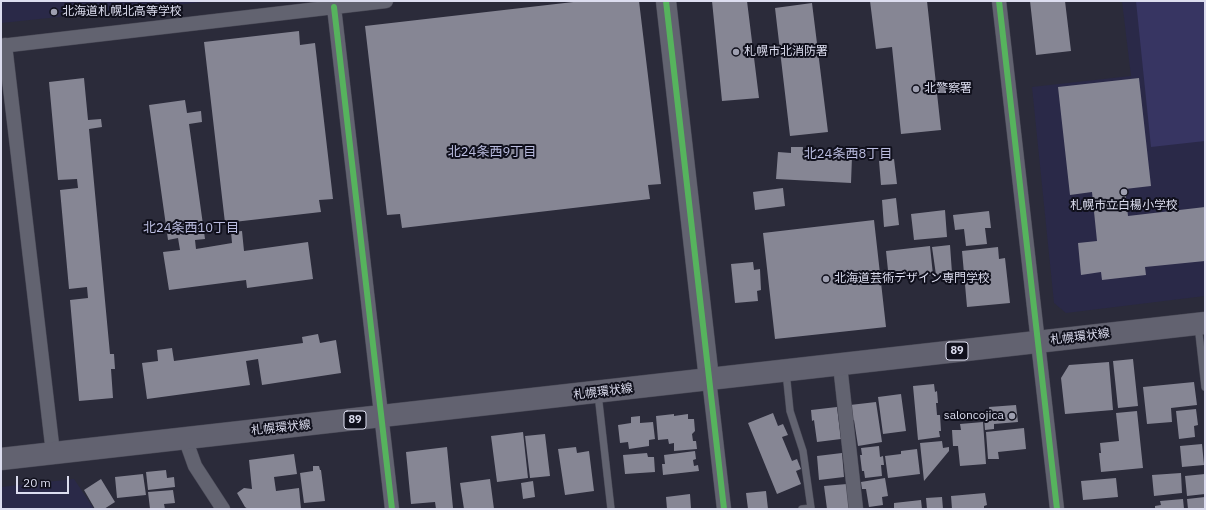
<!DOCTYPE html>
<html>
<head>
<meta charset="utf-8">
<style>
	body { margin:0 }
	#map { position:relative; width:1206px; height:510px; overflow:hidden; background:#2b2b3a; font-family:"IBM Plex Sans",sans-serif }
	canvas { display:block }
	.frame { position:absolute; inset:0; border:2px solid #dcddef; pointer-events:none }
	.scale { position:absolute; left:16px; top:476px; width:53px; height:18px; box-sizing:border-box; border:2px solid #dcddef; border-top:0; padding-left:5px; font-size:12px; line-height:14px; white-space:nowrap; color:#dcddef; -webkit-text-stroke:3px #10101c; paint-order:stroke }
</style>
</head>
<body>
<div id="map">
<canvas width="1206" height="510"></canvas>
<div class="frame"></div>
<div class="scale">20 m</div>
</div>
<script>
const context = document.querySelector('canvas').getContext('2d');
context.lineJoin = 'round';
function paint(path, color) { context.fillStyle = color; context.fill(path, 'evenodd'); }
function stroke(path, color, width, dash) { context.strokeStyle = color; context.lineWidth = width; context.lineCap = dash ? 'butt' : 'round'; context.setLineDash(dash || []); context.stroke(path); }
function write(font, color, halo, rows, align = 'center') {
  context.font = font + ' "IBM Plex Sans","Noto Sans JP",sans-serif'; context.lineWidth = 4; context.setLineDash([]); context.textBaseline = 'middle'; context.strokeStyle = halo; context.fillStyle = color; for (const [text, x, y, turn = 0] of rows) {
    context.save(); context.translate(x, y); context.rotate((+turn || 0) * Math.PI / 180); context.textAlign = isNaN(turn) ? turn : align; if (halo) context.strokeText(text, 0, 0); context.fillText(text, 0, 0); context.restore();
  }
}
paint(new Path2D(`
	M1 1H213L1 23Z
	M1122 1H1205V296L1066 313 1054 303 1032 87 1131 76Z
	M74 479 94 509H1V487Z`), '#2a2948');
paint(new Path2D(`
	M1136 1H1205V141L1151 147Z`), '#373562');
paint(new Path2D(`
	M582 1H639L661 184 648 185 650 199 402 228 400 214 387 215 365 26Z
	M712 1H747L759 98 722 101Z
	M870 1H927L941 130 901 134 892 47 876 49Z
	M1030 1H1065L1071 51 1036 55Z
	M812 3 828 132 790 136 775 8Z
	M299 31 300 45 315 43 333 199 319 200 321 212 225 223 204 42Z
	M84 78 88 120 101 119 102 127 89 129 110 354H114L115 369H111L113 398 79 401 70 300 88 298 87 287 69 289 60 190 78 188 77 179 58 180 49 82Z
	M1139 78 1151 186 1125 189 1128 216 1205 207V261L1145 267 1146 275 1102 280 1101 272 1081 275 1078 243 1097 241 1092 192 1070 195 1058 87Z
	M185 100 187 113 201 111 202 122 189 124 205 239 195 240 196 249 232 243 231 232 242 231 244 251 308 242 313 279 247 288 246 280 169 290 163 252 180 250 178 238 168 240 149 105Z
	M791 147H803V154L827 155V150L840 151 839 156 852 157 851 183 776 179 778 152 791 153Z
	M894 159 897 184 881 185 879 161Z
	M783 188 785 206 755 210 753 192Z
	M896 198 899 225 884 227 882 200Z
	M945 210 947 237 914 240 911 214Z
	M989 211 991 228H985L987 244 966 246 964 229 955 230 953 215Z
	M874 220 886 327 775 339 763 233Z
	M950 245 952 273 936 275 932 247Z
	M930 246 933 275 889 280 886 251Z
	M998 247 999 259 1005 258 1010 303 967 307 962 251Z
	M753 262 754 270 760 269 761 290 757 291 758 301 735 303 731 264Z
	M318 334 320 343 336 340 341 373 262 385 258 359 246 361 250 385 147 399 142 363 158 361 157 350 172 348 174 361 303 343 302 337Z
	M1133 359 1138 406 1118 408 1113 361Z
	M1109 362 1113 410 1065 414 1061 378 1069 365Z
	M1194 382 1197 405 1171 408 1172 422 1147 424 1143 387Z
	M934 384 935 392 937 391 938 403H936L937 415H940L941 431H939L940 437 918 440 913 386Z
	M901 394 906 431 883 434 878 397Z
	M876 402 882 442 858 446 854 420 852 421 850 405Z
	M1016 405 1018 422 994 424V429L985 430 984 417 990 416 989 407Z
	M837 407 841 439 817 442 814 420 812 421 811 410Z
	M1196 409 1198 425 1194 426 1195 437 1179 439 1176 411Z
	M1137 411 1143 468 1101 472 1099 453H1101L1100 443 1119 441 1116 413Z
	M773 413 778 426 783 424 788 435 782 437 792 461 797 459 801 469 796 471 801 484 777 494 748 423Z
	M674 414V416L688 414V419H694L695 431 692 434 693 441H696L697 449 674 451V443L669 444 668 439 658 440 656 416Z
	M640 416V423L653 422 655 439 649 440V446L629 449 628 442 620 443 618 425 631 423V417Z
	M983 422 986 464 960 466 958 446H953L952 430H961L960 424Z
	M1024 428 1026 449 998 452 999 459H988L986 432Z
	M523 432 528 478 497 482 491 436Z
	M545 434 550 476 530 478 525 436Z
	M942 441 943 448 949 447V451L924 481 920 443Z
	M1202 444 1204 465 1182 467 1180 446Z
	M879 446 880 457 883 456 884 465H881L882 476 865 478 864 471H862L860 455H862L861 448Z
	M447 447 453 508 436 509 435 502 411 504 406 452Z
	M576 447 577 453 589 451 594 491 565 495 558 449Z
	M917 449 920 474 888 478 885 456 901 454V451Z
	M695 451 696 459 693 460 694 466 698 465 699 471 663 475 662 464H665L664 455Z
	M647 453 648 457H654L655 472 625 474 623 455Z
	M842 453 844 477 819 480 817 456Z
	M294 454 297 474 274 477 276 491 299 488 301 509H248L245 507 237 493 244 488 252 489 249 460Z
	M313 466H319L320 470H321L325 501 304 503 300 473 313 471Z
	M166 470 167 478 174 477 175 487 148 490 146 472Z
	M1181 473 1182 493 1154 496 1152 475Z
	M143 474 146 495 117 498 115 477Z
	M1205 474V494L1187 496 1185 476Z
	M885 478 888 496 882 497 883 505 869 507 866 489H862L861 482Z
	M1116 478 1118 497 1083 500 1081 481Z
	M101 479 115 502 104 509H95L84 490Z
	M490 479 494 509H464L460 483Z
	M533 481 535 497 523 499 521 483Z
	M847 484 850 508 827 509 824 486Z
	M173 490 175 503 164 504 165 509H150L148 492Z
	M766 491 768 509H748L746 493Z
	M985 493 987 505 984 506V509H952L951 496Z
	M690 494 691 509H667L666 497Z
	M942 497 943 509H927L926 498Z
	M1205 497V509H1188L1187 499Z
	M1183 499 1184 509H1155V506L1161 505 1160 501Z
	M921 500 922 509H894V503Z`), '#868694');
const lane = new Path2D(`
	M1198 325 1205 387
	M786 372 790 411 803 451 811 508 802 509
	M598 394 611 509`);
const street = new Path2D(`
	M999 1 1057 509
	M334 7 392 509
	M5 45 53 453
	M1 46 386 1
	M840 365 856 509
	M709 379 724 509
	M185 438 195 466 223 509`);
const secondary = new Path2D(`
	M666 1 709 379`);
const primary = new Path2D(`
	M1 459 1205 323`);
stroke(lane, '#494956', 8);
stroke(street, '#494956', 15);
stroke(secondary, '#494956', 21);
stroke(primary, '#494956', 23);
stroke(lane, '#626370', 7);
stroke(street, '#626370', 14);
stroke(secondary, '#626370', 20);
stroke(primary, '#626270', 22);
stroke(new Path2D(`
	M666 1 724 509
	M999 1 1057 509
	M334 7 392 509`), '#56b35d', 6);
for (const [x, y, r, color] of [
	[54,12,4,"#9e9fb0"],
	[736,52,4,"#9e9fb0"],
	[916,89,4,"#9e9fb0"],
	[1124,192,4,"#9e9fb0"],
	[826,279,4,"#9e9fb0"],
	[1012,416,4,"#9e9fb0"]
]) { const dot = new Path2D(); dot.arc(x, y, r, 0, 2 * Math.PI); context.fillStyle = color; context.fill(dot); stroke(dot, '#10101c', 1.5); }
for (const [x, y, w] of [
	[957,351,22],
	[355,420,22]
]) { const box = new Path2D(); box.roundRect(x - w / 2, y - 9, w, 18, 3); context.fillStyle = '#10101c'; context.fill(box); stroke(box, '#dcddef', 1); }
write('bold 11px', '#dcddef', null, [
	["89",957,351],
	["89",355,420]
]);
write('12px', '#dcddef', '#10101c', [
	["北海道札幌北高等学校",62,12],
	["札幌市北消防署",744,52],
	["北警察署",924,89],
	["札幌市立白楊小学校",1124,206,"center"],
	["北海道芸術デザイン専門学校",834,279],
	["saloncojica",1004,416,"right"]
], 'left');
write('12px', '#dcddef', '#10101c', [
	["札幌環状線",1080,337,-7],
	["札幌環状線",603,392,-7],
	["札幌環状線",281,428,-6]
]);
write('13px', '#babcdf', '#10101c', [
	["北24条西9丁目",492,152],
	["北24条西8丁目",848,154],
	["北24条西10丁目",191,228]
]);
</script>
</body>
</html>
